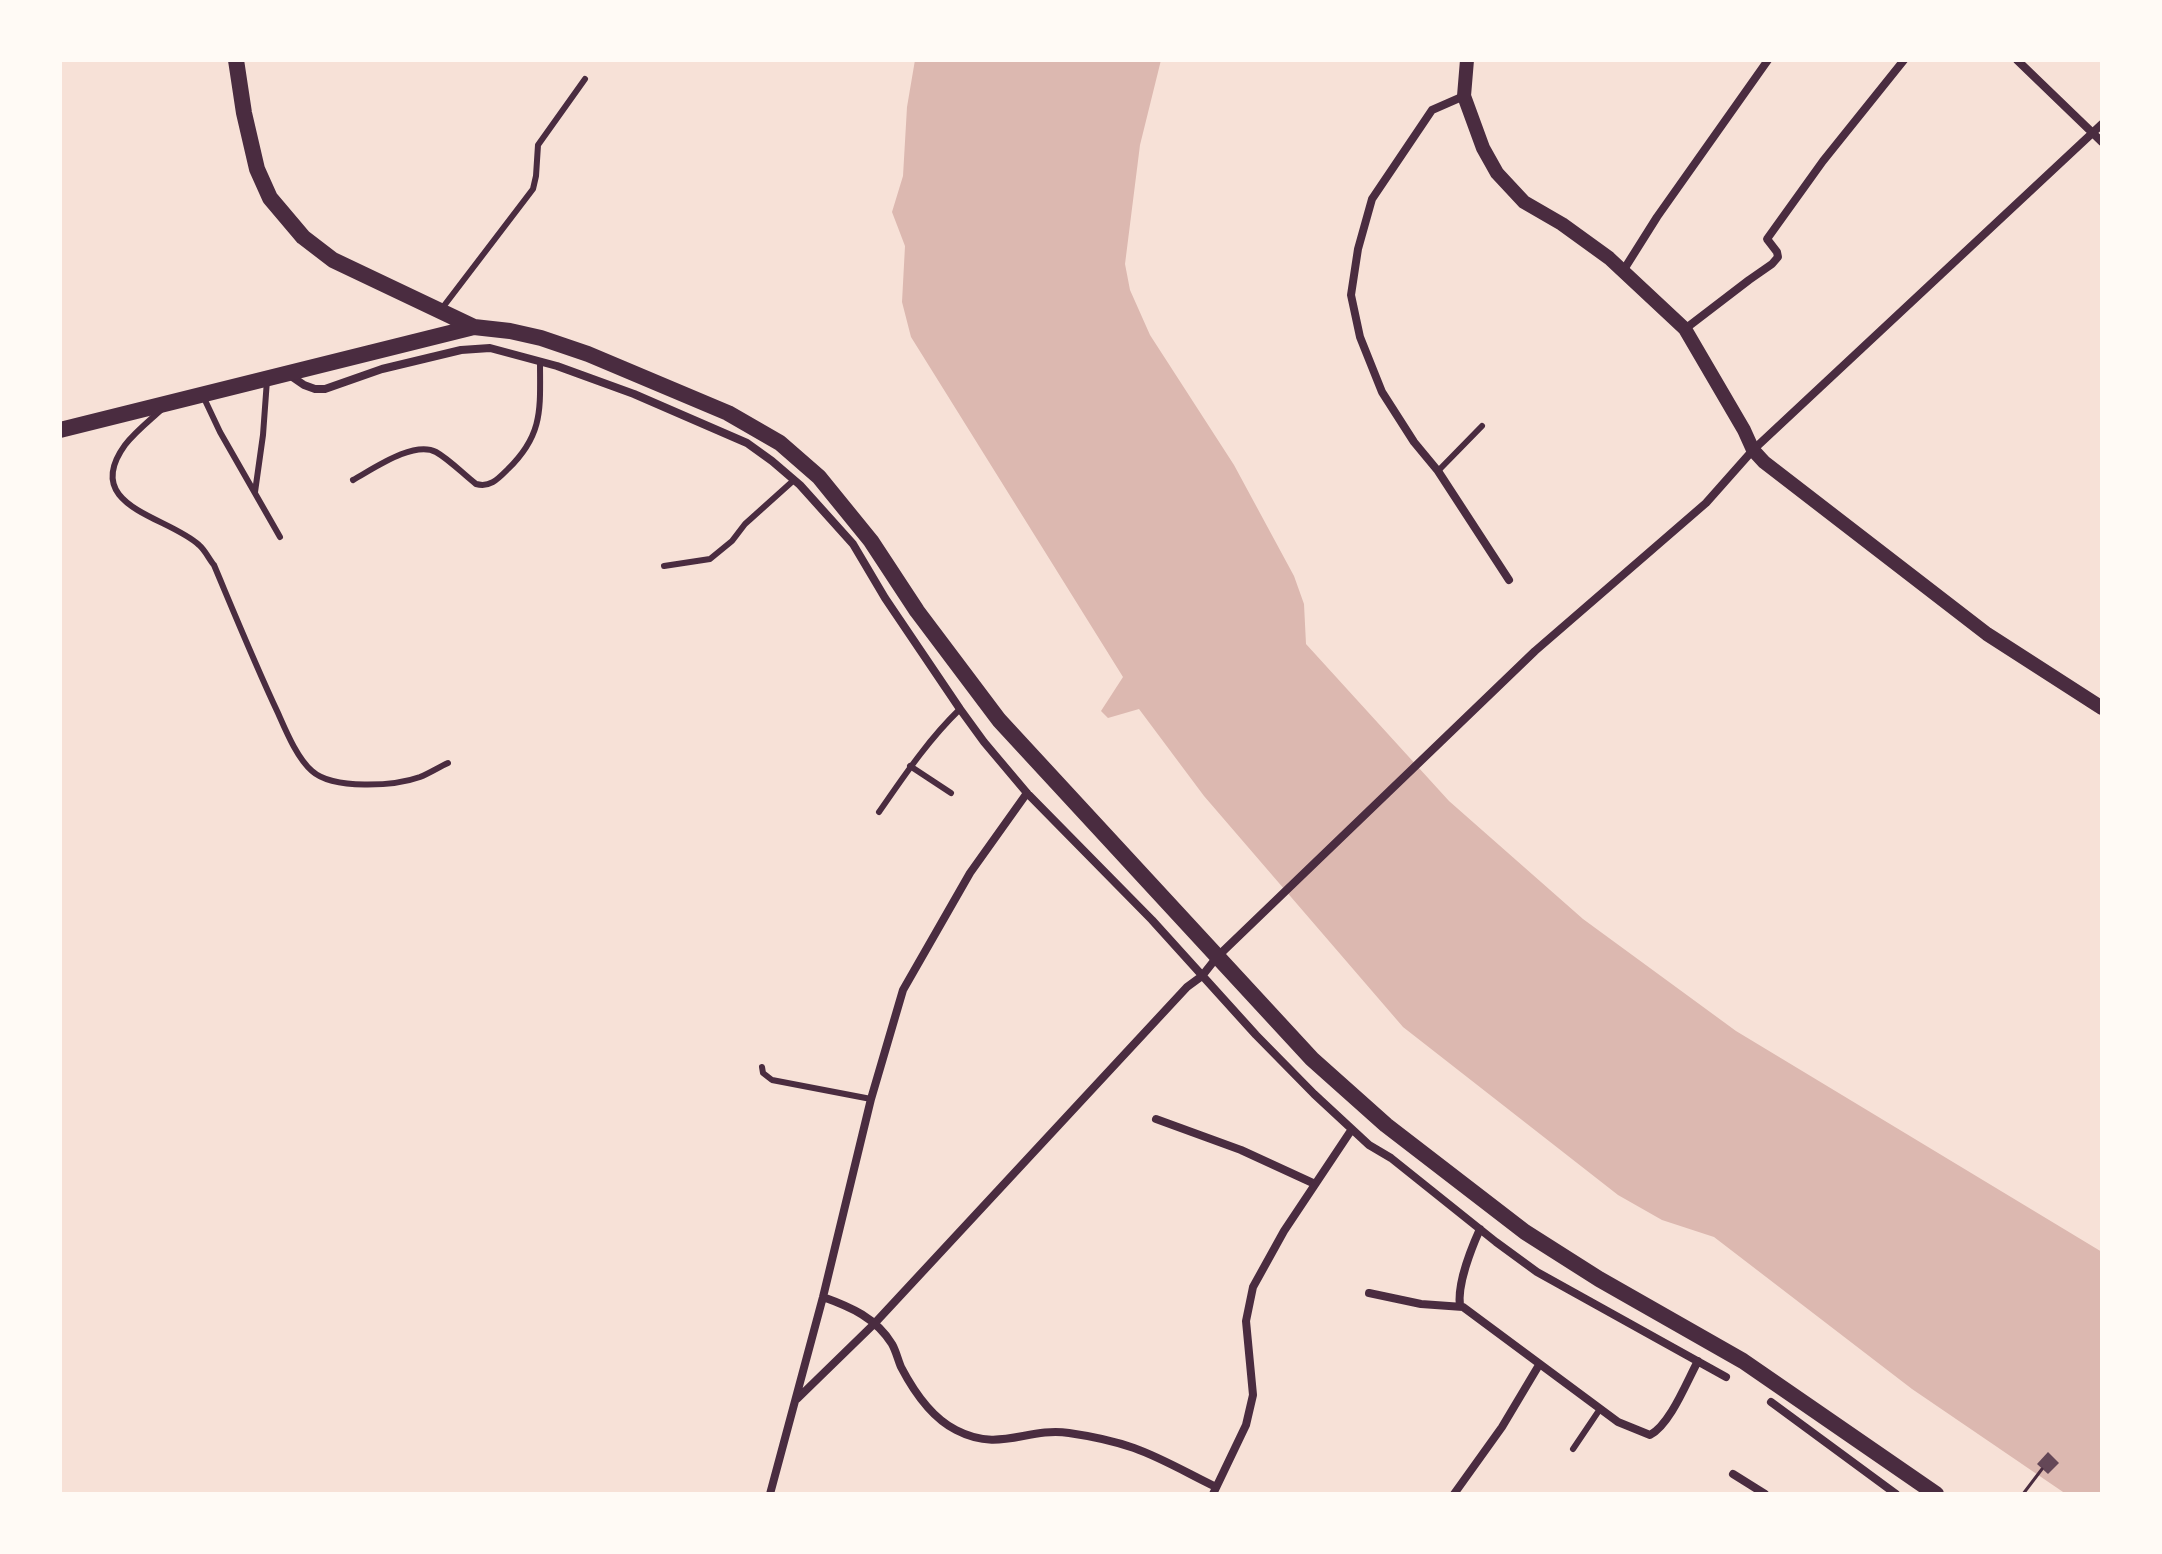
<!DOCTYPE html>
<html>
<head>
<meta charset="utf-8">
<style>
	body { margin:0 }
	#map { position:relative; width:2162px; height:1554px; overflow:hidden; background:#f7e1d7; font-family:Rubik,sans-serif }
	canvas { display:block }
	.frame { position:absolute; inset:0; border:62px solid #fffaf5; pointer-events:none }
</style>
</head>
<body>
<div id="map">
<canvas width="2162" height="1554"></canvas>
<div class="frame"></div>
</div>
<script>
const context = document.querySelector('canvas').getContext('2d');
context.lineJoin = 'round';
function paint(path, color) { context.fillStyle = color; context.fill(path, 'evenodd'); }
function stroke(path, color, width, dash) { context.strokeStyle = color; context.lineWidth = width; context.lineCap = dash ? 'butt' : 'round'; context.setLineDash(dash || []); context.stroke(path); }
paint(new Path2D(`
	M915 60H1161L1140 145 1125 264 1130 290 1150 335 1234 465 1294 576 1304 604 1306 644 1449 801 1583 919 1736 1031 2102 1252V1494H2066L1912 1389 1714 1237 1662 1220 1618 1195 1403 1027 1204 796 1139 709 1108 718 1101 711 1123 677 911 337 902 302 905 246 892 212 903 176 907 107Z`), '#dcb8b0');
paint(new Path2D(`
	M2048 1452 2059 1463 2048 1474 2037 1464Z`), '#644757');
stroke(new Path2D(`
	M2023 1494 2042 1469`), '#4a2c40', 3);
stroke(new Path2D(`
	M440 311 533 189 536 176 538 145 585 79
	M203 396 220 432 280 537
	M161 410C149 421 135 432 125 445 80 507 168 516 199 545 205 550 209 559 214 565 235 615 255 664 278 713 286 731 297 758 312 771 333 790 395 786 420 777 430 773 439 767 448 763
	M1438 471 1482 426
	M353 480C373 469 414 440 436 452 450 460 463 474 476 484 490 488 498 479 508 469 544 434 540 408 540 361
	M255 492 263 435 267 380
	M664 566 710 559 732 541 745 524 794 480
	M910 766 951 793
	M879 812C904 776 928 740 960 709
	M762 1067 763 1073 772 1080 871 1099
	M1573 1449 1600 1409`), '#4a2c40', 6);
stroke(new Path2D(`
	M2017 60 2102 142
	M1464 96 1432 110 1372 199 1358 249 1351 295 1360 337 1382 392 1414 442 1438 471 1509 580
	M1623 271 1657 217 1768 60
	M1685 329 1749 280 1772 264 1778 257 1777 252 1767 239 1823 161 1904 60
	M288 374 304 385 315 389H325L382 369 461 350 490 348 557 366 634 394 747 443 772 461 800 485 853 544 885 598 960 709 984 742 1027 793 1152 920 1256 1035 1314 1094 1369 1145 1391 1158 1496 1242 1537 1272 1726 1377
	M1156 1119 1241 1150 1315 1184
	M1369 1293 1421 1304 1463 1307 1618 1422 1650 1435C1670 1425 1687 1381 1698 1361
	M823 1297C851 1307 876 1318 892 1344 896 1351 898 1360 901 1367 913 1390 932 1418 956 1430 1000 1453 1026 1427 1069 1433 1090 1436 1114 1441 1134 1448 1162 1458 1189 1474 1216 1487
	M1460 1306C1457 1285 1471 1249 1480 1229
	M797 1399 874 1324 1187 987 1202 976 1217 957 1535 651 1706 503 1753 450 2102 124
	M1771 1402 1896 1494
	M1733 1474 1765 1494
	M770 1494 823 1297 871 1099 903 990 970 873 1027 793
	M1213 1494 1246 1425 1253 1395 1246 1321 1253 1287 1284 1231 1352 1129
	M1454 1494 1502 1427 1539 1365`), '#4a2c40', 8);
stroke(new Path2D(`
	M1467 60 1464 96 1483 148 1497 173 1524 202 1562 224 1609 258 1685 329 1744 430 1753 450 1764 462 1987 634 2102 708`), '#4a2c40', 14);
stroke(new Path2D(`
	M236 60 244 113 257 169 270 198 303 237 333 260 474 327
	M60 430 474 327 510 331 541 338 588 354 728 413 780 443 819 477 871 541 917 611 999 720 1312 1059 1386 1125 1525 1232 1599 1279 1743 1361 1936 1494`), '#4a2c40', 16);
</script>
</body>
</html>
